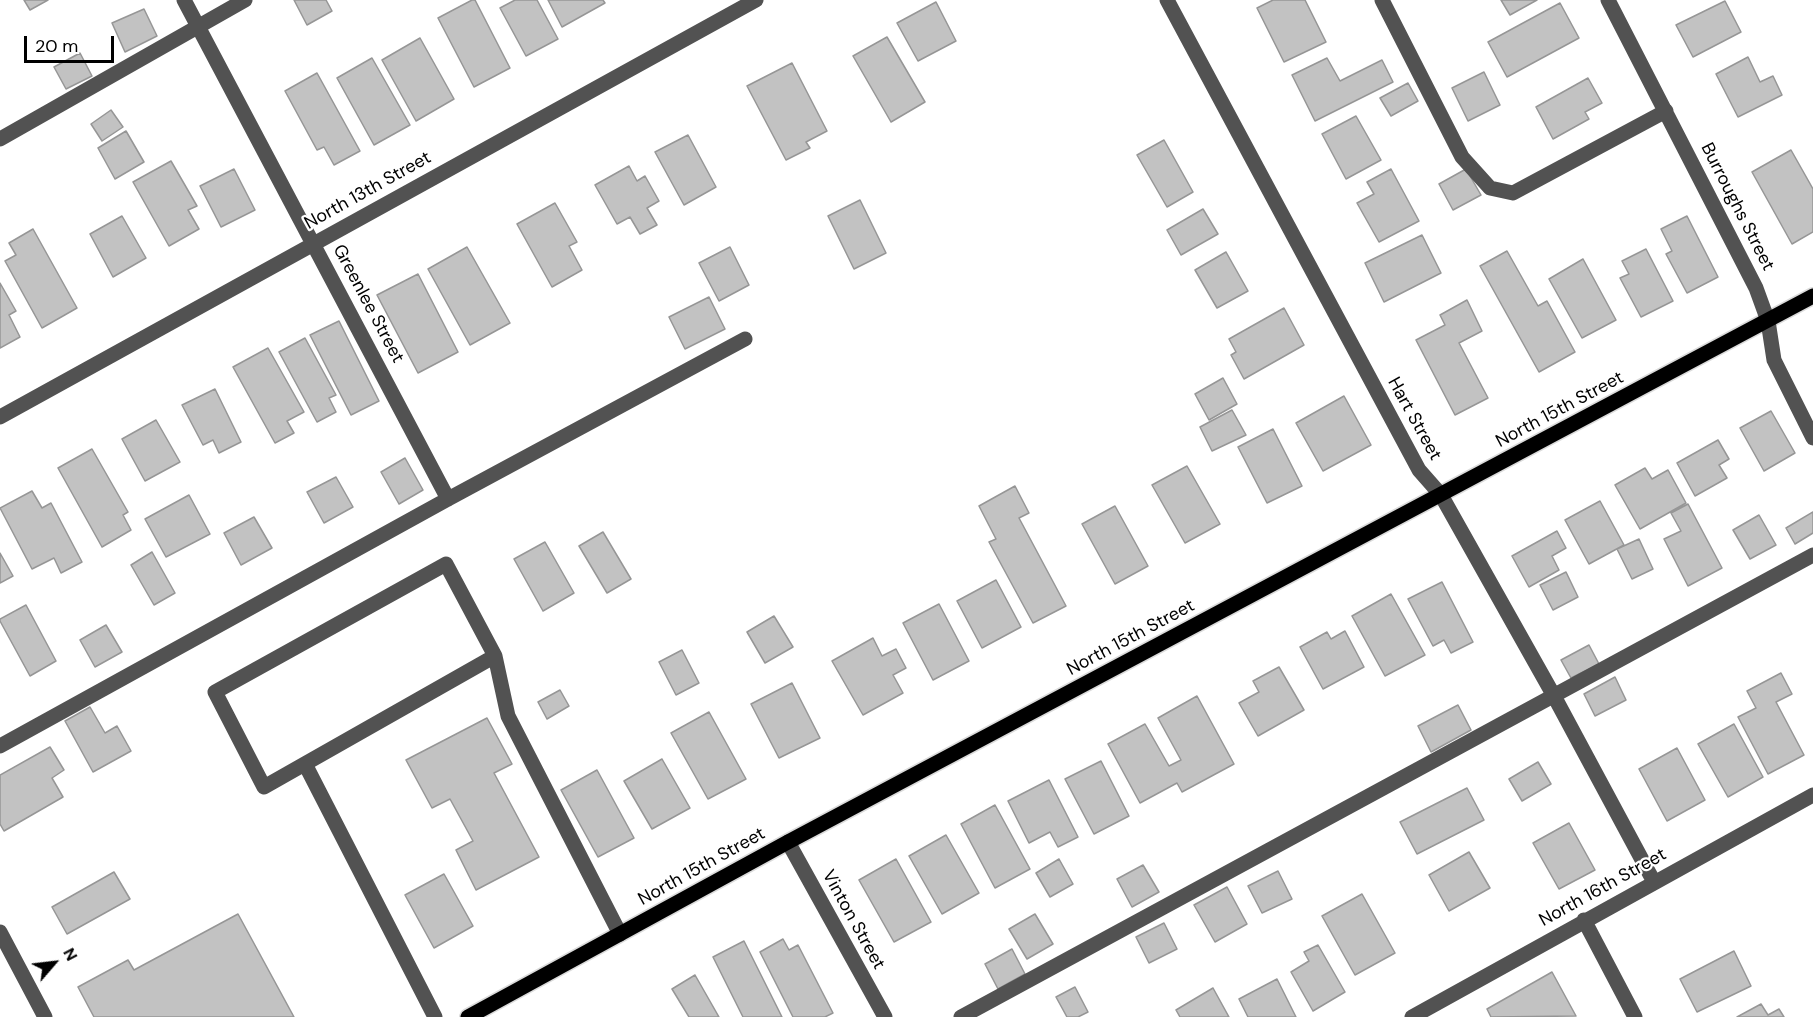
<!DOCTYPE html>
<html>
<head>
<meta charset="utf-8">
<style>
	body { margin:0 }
	#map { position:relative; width:1813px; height:1017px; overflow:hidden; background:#fff; font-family:"DM Sans",sans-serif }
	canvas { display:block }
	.north { position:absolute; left:24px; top:933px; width:60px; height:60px; -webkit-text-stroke:4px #fff; paint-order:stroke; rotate:62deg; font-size:16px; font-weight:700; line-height:24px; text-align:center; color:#000 }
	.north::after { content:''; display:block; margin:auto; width:21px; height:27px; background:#000; clip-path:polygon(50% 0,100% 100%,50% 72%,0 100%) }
	.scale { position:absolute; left:24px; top:36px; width:90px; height:27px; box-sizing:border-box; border:3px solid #000; border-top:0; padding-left:8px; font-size:18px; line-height:21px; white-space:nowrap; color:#000; -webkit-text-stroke:4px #fff; paint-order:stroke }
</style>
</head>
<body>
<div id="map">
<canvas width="1813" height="1017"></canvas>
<div class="north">N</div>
<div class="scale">20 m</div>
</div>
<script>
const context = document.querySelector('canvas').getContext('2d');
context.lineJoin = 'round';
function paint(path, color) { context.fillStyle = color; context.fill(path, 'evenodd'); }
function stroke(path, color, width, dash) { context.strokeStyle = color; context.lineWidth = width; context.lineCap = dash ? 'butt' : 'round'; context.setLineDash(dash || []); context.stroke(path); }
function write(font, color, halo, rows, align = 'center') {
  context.font = font + ' "DM Sans",sans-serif'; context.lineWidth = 4.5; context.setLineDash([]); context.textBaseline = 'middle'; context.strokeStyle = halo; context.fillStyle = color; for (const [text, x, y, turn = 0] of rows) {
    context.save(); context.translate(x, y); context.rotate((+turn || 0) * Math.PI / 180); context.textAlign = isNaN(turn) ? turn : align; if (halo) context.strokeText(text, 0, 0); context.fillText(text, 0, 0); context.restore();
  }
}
const building = new Path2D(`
	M24 0H48L30 10Z
	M294 0H326L332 11 307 25Z
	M472 0H475L510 68 474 87 438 18Z
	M515 0H537L558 39 526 56 500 8Z
	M548 0H603L605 3 562 27Z
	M1273 0H1305L1326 42 1284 62 1257 8Z
	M1501 0H1537L1510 15Z
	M1725 1 1741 32 1693 57 1676 25Z
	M936 2 956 41 918 61 897 23Z
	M1560 3 1579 38 1507 77 1488 42Z
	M144 9 157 36 125 52 112 23Z
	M887 37 925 102 891 122 853 56Z
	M420 38 454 99 416 121 382 60Z
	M80 53 92 76 66 89 54 67Z
	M1748 57 1760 82 1773 76 1782 95 1738 117 1716 74Z
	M372 58 410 125 374 145 337 78Z
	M1327 58 1340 81 1382 60 1393 82 1315 121 1292 75Z
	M792 63 827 131 806 142 810 148 786 160 747 86Z
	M1484 72 1500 105 1468 121 1452 88Z
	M317 73 360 151 334 165 324 147 317 150 285 91Z
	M1588 78 1602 103 1585 112 1589 119 1553 139 1536 107Z
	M1408 83 1418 101 1391 116 1380 98Z
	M111 110 123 127 102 141 91 124Z
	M1356 116 1381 160 1346 179 1322 134Z
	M126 131 144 162 115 179 98 148Z
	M688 135 716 187 684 205 655 152Z
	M1164 140 1193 192 1167 207 1137 155Z
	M1791 150 1813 189V232L1792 244 1752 172Z
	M171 161 197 206 188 210 199 229 169 246 133 182Z
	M629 166 637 181 645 176 659 201 647 208 657 225 640 234 630 217 617 224 595 185Z
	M234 169 255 210 221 227 200 186Z
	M1391 169 1419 221 1379 242 1357 203 1374 194 1367 182Z
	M1466 169 1481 195 1453 210 1439 184Z
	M860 200 886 253 854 269 828 216Z
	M555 203 577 242 569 246 582 270 552 287 517 224Z
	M1203 209 1218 234 1181 255 1167 230Z
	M122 216 146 258 113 277 90 234Z
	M1687 216 1718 277 1687 293 1666 254 1672 251 1661 229Z
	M33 229 77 308 42 328 5 261 16 255 9 243Z
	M1422 235 1441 273 1384 302 1365 263Z
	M467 247 510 323 470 345 428 269Z
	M730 247 749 285 719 301 699 263Z
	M1646 249 1673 301 1641 317 1620 278 1629 274 1622 261Z
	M1507 251 1538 306 1547 301 1575 352 1539 372 1480 266Z
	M1226 252 1248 291 1217 308 1195 270Z
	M1583 259 1616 320 1582 338 1549 279Z
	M418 274 458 352 418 373 377 295Z
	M0 283 16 311 9 315 20 337 0 348Z
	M709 297 725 329 685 349 669 317Z
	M1467 300 1482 331 1459 343 1488 398 1455 415 1416 340 1445 325 1440 315Z
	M1284 308 1304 345 1244 379 1231 355 1236 352 1229 339Z
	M339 321 379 401 351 415 310 335Z
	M305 338 336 395 329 398 336 412 317 422 279 352Z
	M268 348 304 412 287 421 294 433 275 443 233 367Z
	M1223 378 1237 404 1209 420 1195 394Z
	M215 389 241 442 219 453 213 440 203 445 182 405Z
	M1344 396 1371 445 1323 471 1296 423Z
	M1232 410 1246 435 1212 451 1200 427Z
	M1771 411 1795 453 1764 471 1740 428Z
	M156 420 180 462 145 481 122 439Z
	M1273 429 1302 486 1267 503 1238 447Z
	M1718 440 1729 459 1719 465 1727 478 1695 496 1677 463Z
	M92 449 128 512 123 515 131 530 102 547 58 468Z
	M405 458 423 490 399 504 381 472Z
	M1187 466 1220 524 1185 543 1152 485Z
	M1645 468 1652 479 1668 470 1686 503 1640 529 1615 485Z
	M336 477 353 507 324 523 307 492Z
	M1015 486 1029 513 1019 518 1066 606 1033 623 989 542 996 539 979 506Z
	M32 491 42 508 51 503 82 562 61 573 54 558 32 569 0 508Z
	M189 495 210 534 166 557 145 519Z
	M1600 501 1624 545 1589 564 1565 520Z
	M1688 504 1722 568 1688 586 1664 539 1681 531 1671 513Z
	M1115 506 1148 566 1115 584 1082 524Z
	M1813 512V533L1795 544 1786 528Z
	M1759 515 1776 545 1750 559 1733 530Z
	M254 517 272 548 241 565 224 533Z
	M1557 531 1566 548 1552 556 1559 570 1529 587 1512 556Z
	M603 532 631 579 607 593 579 546Z
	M1639 539 1653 569 1632 579 1617 549Z
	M545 542 574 593 543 611 514 559Z
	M152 552 175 593 154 605 131 565Z
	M0 553 13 576 0 583Z
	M1566 572 1578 597 1553 610 1540 585Z
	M996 580 1021 627 982 648 957 601Z
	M1442 582 1473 642 1451 653 1444 640 1433 646 1408 599Z
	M1391 594 1425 655 1385 676 1352 616Z
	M939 604 969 661 933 680 903 623Z
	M26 605 56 661 30 676 0 621V619Z
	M774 616 793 647 765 663 747 632Z
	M106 625 122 652 95 667 80 640Z
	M1345 631 1364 667 1323 689 1300 647 1327 632 1331 639Z
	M873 638 882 656 896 649 906 668 893 675 903 693 863 715 832 661Z
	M1589 645 1599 664 1571 678 1561 660Z
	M682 650 699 683 676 695 659 662Z
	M1279 667 1304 710 1258 736 1239 703 1259 692 1253 681Z
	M1781 673 1792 694 1776 702 1804 755 1768 774 1738 717 1756 708 1747 691Z
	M1615 677 1626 700 1595 716 1584 694Z
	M792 683 820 738 779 758 751 704Z
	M560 690 569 706 547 719 538 702Z
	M1197 696 1234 764 1182 792 1177 783 1140 803 1108 744 1145 724 1169 766 1181 760 1158 718Z
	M1458 705 1471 730 1431 752 1418 726Z
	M90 707 105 733 117 726 131 751 93 772 65 721Z
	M709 712 746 779 708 799 671 733Z
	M487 718 512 764 494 773 539 857 476 890 456 850 473 841 450 799 432 808 406 760Z
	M1734 724 1763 777 1728 797 1698 744Z
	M50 747 64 770 52 778 63 797 4 831 0 824V775Z
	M1677 748 1705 800 1667 821 1639 769Z
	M662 759 690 808 652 829 624 781Z
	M1101 761 1129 816 1094 834 1065 779Z
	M1538 762 1551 784 1522 801 1509 779Z
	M597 770 634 838 598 857 561 790Z
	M1049 780 1078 837 1058 847 1050 832 1029 843 1008 801Z
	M1467 788 1484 820 1417 854 1400 822Z
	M995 805 1030 869 995 888 961 824Z
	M1569 823 1595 870 1559 889 1533 843Z
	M946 835 979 893 942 914 909 856Z
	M1469 852 1490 888 1449 911 1429 875Z
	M896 859 931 922 894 942 859 880Z
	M1059 859 1073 884 1050 897 1036 873Z
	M1143 865 1159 892 1132 907 1117 879Z
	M1278 871 1292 899 1262 913 1248 886Z
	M114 872 130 899 67 934 52 907Z
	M444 874 473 926 434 948 405 895Z
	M1227 887 1247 924 1215 942 1194 905Z
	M1362 894 1395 953 1355 975 1322 916Z
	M238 914 294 1017H94L78 987 128 960 134 970Z
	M1035 914 1053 944 1027 959 1009 929Z
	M1164 923 1177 949 1149 963 1136 937Z
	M783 939 789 950 798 945 833 1013 825 1017H793L760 952Z
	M744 941 782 1017H743L713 957Z
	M1318 945 1345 992 1313 1011 1291 972 1309 961 1304 952Z
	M1012 949 1025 974 998 989 985 964Z
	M1734 951 1751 986 1697 1012 1680 979Z
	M1552 972 1576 1016 1491 1017 1487 1009Z
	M695 975 719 1017H689L672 989Z
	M1277 979 1296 1017H1248L1239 999Z
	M1075 987 1088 1012 1078 1017H1067L1056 997Z
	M1213 988 1229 1017H1180L1176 1010Z
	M1761 1004 1768 1015 1779 1009 1784 1017H1737Z`);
paint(building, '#c2c2c2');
stroke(building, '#969696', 1.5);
const major = new Path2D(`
	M468 1017 788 842 1813 296`);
stroke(major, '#dbdbdb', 18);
stroke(new Path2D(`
	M184 0 448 499
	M1167 0 1419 470 1441 495 1554 696 1654 882
	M1382 0 1462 157 1490 188 1513 193 1666 111
	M1608 0 1756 288 1768 321 1774 360 1813 438
	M0 139 245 0
	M0 417 756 0
	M446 564 495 656 264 787 215 692Z
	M495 656 508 716 620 934
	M0 746 448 499 745 339
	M305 764 435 1017
	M788 842 885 1017
	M1584 920 1635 1017
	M0 932 45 1017
	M961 1017 1813 555
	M1412 1017 1813 795`), '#525252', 15);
stroke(major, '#000', 15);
write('18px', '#000', '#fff', [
	["North 13th Street",368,191,-29],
	["Burroughs Street",1737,207,63],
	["Greenlee Street",368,304,62],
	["North 15th Street",1560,410,-28],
	["Hart Street",1414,419,61],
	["North 15th Street",1131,638,-28],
	["North 15th Street",702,867,-29],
	["North 16th Street",1603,888,-29],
	["Vinton Street",853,920,61]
]);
</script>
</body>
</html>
